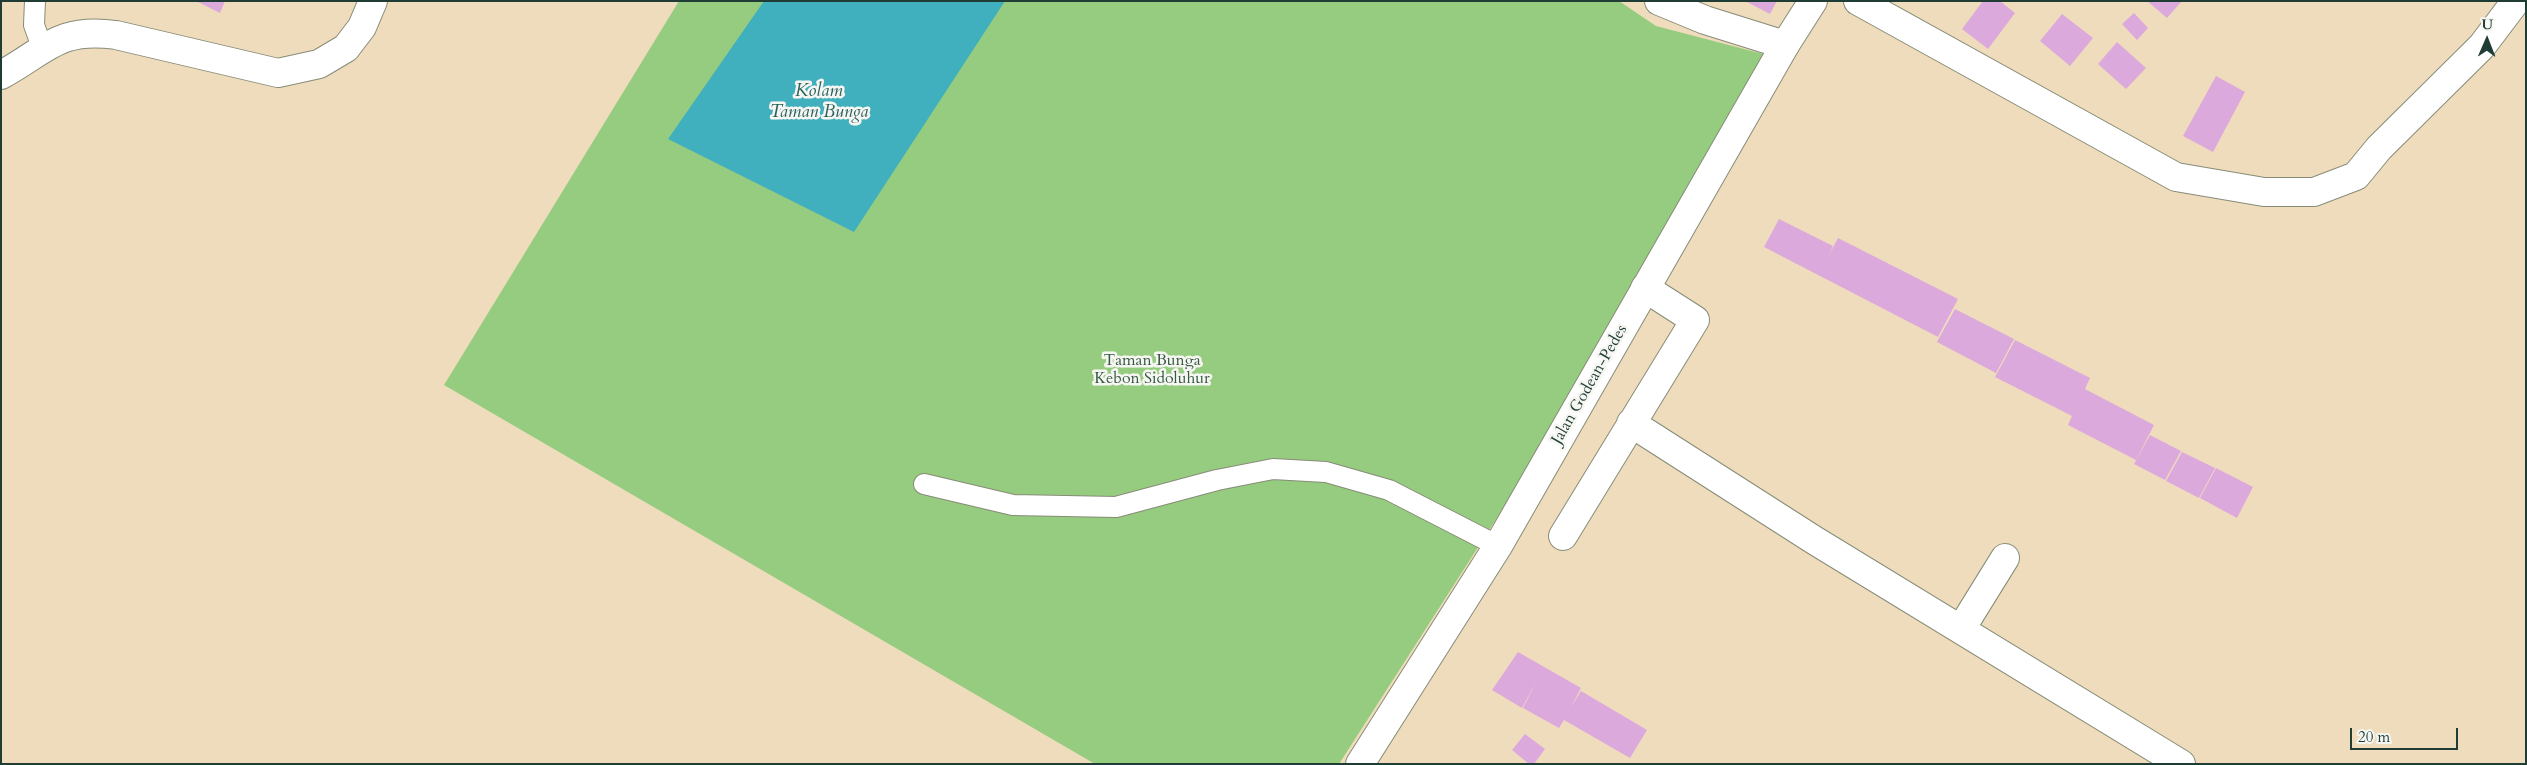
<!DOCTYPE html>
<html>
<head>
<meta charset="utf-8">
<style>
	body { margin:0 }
	#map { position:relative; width:2527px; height:765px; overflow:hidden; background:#efdcbc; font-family:Cardo,serif }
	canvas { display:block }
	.frame { position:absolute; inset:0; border:2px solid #1f3d34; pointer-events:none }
	.north { position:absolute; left:2462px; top:15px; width:50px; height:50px; -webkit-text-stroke:4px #f6f6f2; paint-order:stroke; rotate:1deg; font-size:14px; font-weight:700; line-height:20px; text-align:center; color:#1f3d34 }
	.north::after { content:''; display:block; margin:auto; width:18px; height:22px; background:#1f3d34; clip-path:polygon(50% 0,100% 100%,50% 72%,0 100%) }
	.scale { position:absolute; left:2350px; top:728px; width:108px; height:22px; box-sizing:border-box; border:2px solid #1f3d34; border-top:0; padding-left:6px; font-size:15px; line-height:18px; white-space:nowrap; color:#1f3d34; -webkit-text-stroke:4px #f6f6f2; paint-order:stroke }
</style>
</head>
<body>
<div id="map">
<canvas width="2527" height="765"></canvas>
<div class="frame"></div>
<div class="north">U</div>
<div class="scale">20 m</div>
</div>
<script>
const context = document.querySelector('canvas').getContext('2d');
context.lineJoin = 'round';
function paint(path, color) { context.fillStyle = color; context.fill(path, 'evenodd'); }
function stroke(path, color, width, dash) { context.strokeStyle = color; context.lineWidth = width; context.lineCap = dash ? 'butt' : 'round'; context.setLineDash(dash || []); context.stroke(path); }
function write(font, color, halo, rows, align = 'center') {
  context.font = font + ' Cardo,serif'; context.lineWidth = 5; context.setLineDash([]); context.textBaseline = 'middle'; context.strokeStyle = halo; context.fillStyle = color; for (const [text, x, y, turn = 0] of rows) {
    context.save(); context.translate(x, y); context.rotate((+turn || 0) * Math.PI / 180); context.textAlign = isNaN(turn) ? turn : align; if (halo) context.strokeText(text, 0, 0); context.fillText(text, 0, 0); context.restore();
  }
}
paint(new Path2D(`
	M679 1H1619L1656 26 1790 61 1339 764H1095L444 385Z`), '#96cc7f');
paint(new Path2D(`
	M764 1H1005L854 232 668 139Z`), '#41b0be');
paint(new Path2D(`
	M196 1H225L220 13Z
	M1745 1H1777L1770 14Z
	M1983 1H2000L2015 13 1988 49 1962 29Z
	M2147 1H2182L2167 18Z
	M2134 13 2148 28 2137 40 2122 24Z
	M2062 14 2093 38 2070 66 2040 41Z
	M2117 42 2146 68 2126 89 2098 64Z
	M2216 76 2245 92 2213 152 2183 136Z
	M1779 219 1833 246 1828 257 1838 238 1958 299 1938 337 1764 247Z
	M1955 309 2014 339 1996 373 1937 342Z
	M2015 340 2090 378 2085 389 2154 425 2136 460 2068 425 2072 416 1995 377Z
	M2150 435 2181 451 2165 480 2134 464Z
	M2182 452 2215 468 2199 498 2166 481Z
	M2216 468 2253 487 2237 518 2200 498Z
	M1518 652 1581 688 1571 707 1581 691 1647 730 1630 758 1564 720 1559 728 1523 708 1537 680 1522 708 1492 690Z
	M1525 734 1545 749 1534 764H1529L1512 750Z`), '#dca9dc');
const lane = new Path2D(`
	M35 1 34 25 42 47
	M924 484 1013 505 1116 507 1217 480 1273 469 1326 472 1389 490 1498 546`);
const street = new Path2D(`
	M1659 1 1705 20 1785 45
	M1858 1 2176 177 2264 192H2314L2356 176 2379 148 2482 46 2516 1
	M1 75C47 50 58 27 116 35L278 73 319 64 346 48 362 27 373 1
	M1631 423 1814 540 2181 764
	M1563 536 1695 320 1645 288
	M1961 629 2005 558`);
const secondary = new Path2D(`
	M1360 764 1498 546 1785 45 1813 1`);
stroke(lane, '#878c78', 22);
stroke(street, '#878c78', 30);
stroke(secondary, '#878c78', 30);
stroke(lane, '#fff', 20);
stroke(street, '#fff', 28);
stroke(secondary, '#fff', 28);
write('16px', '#375a43', '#f6f6f2', [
	["Taman Bunga",1152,361],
	["Kebon Sidoluhur",1152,379]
]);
write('16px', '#1f3d34', '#f6f6f2', [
	["Jalan Godean-Pedes",1590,385,-60]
]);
write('italic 18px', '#29605d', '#f6f6f2', [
	["Kolam",819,92],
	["Taman Bunga",819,113]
]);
</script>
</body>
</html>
